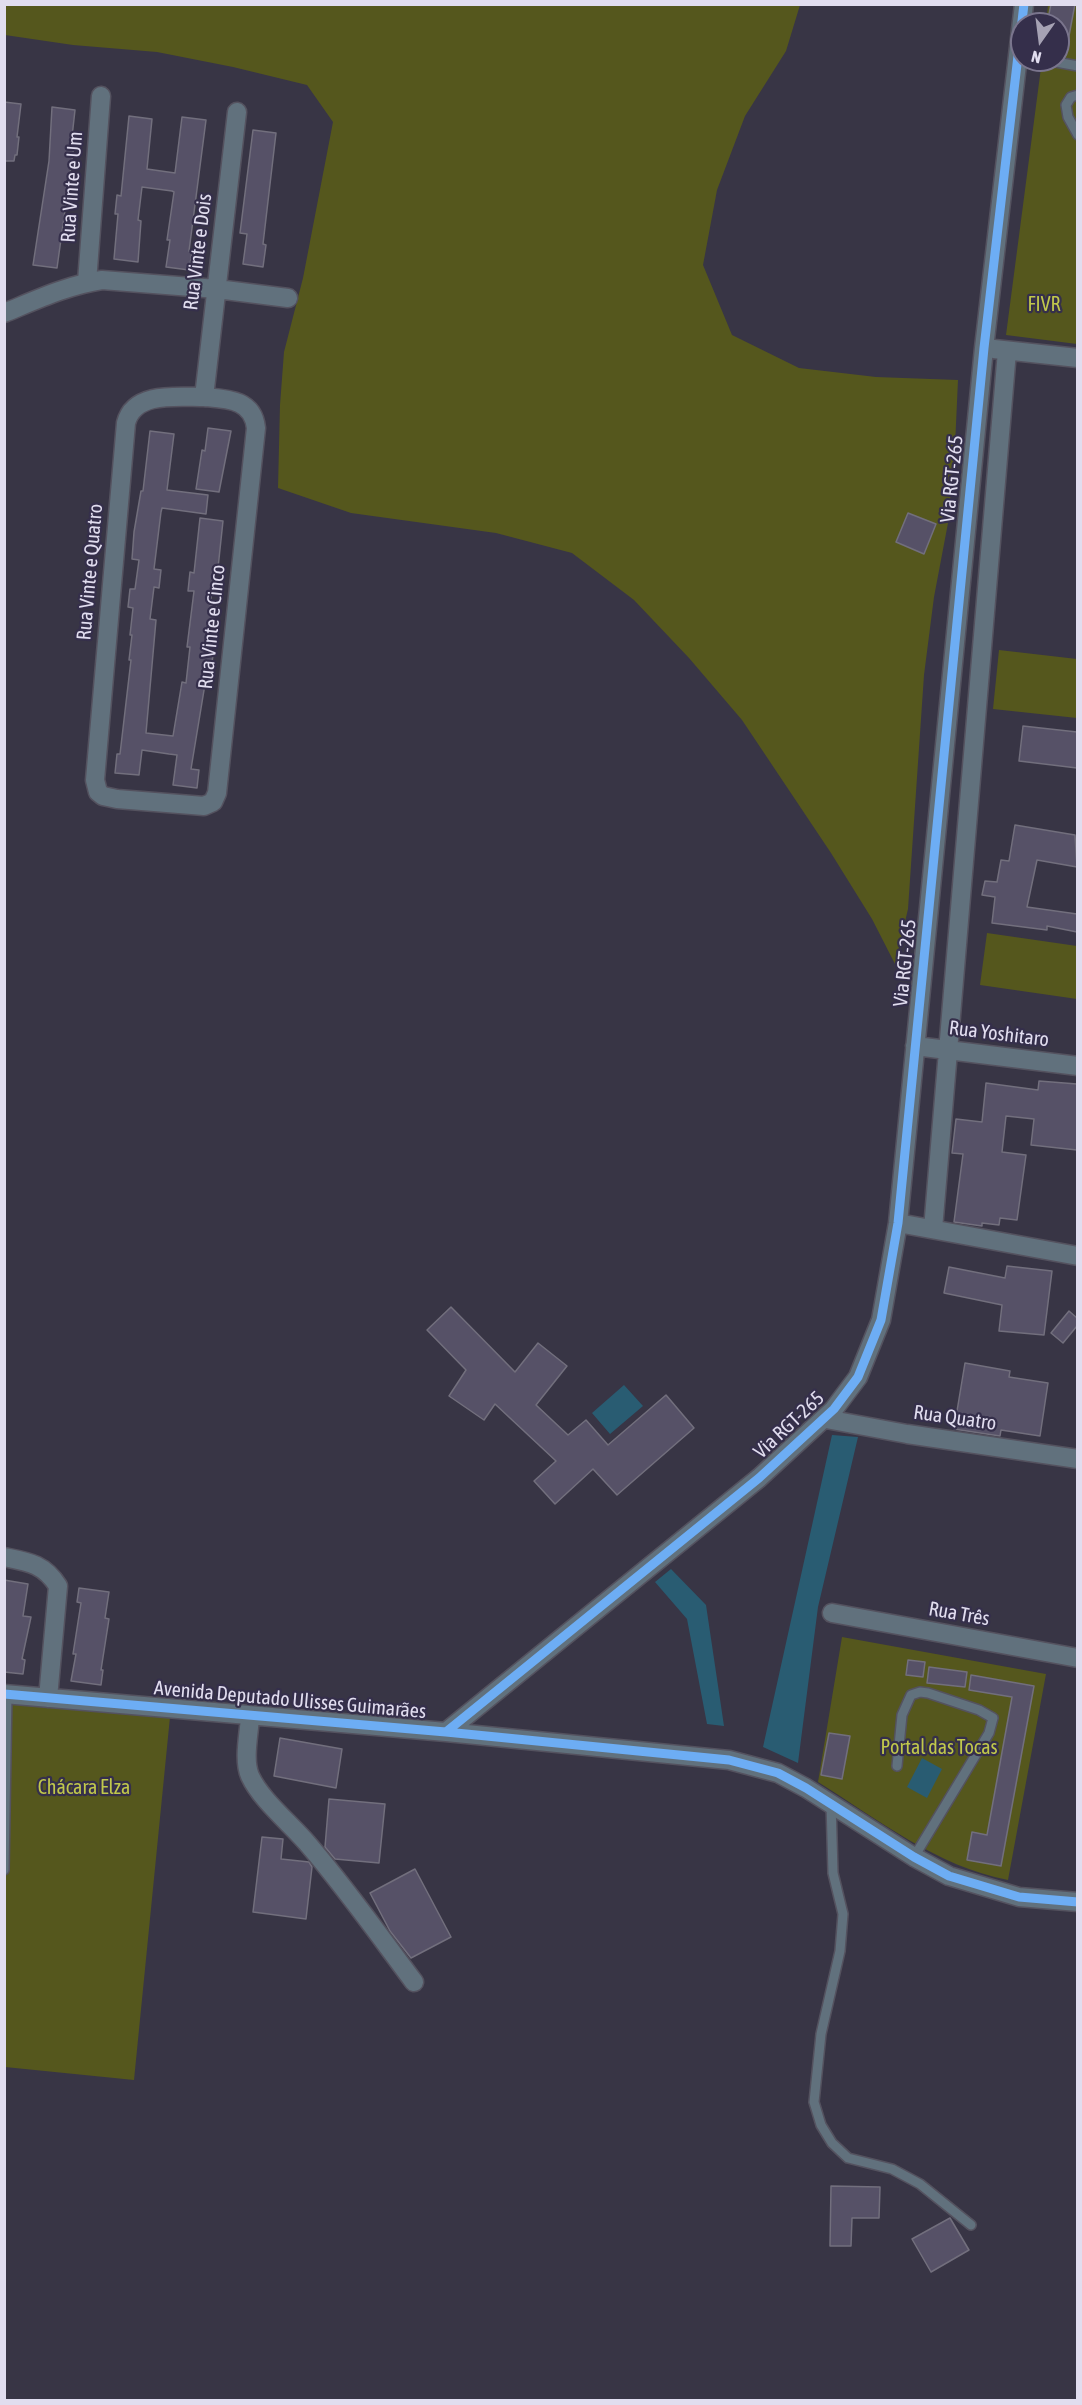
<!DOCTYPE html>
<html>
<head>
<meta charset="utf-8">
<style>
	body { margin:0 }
	#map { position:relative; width:1082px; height:2405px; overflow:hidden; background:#383545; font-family:"Asap Condensed",sans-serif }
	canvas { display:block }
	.frame { position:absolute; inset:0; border:6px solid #e1ddef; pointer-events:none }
	.north { position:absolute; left:1010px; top:12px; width:60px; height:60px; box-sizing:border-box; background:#352f4b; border:2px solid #7a758d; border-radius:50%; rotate:194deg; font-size:16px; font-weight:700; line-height:24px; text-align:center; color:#e1ddef }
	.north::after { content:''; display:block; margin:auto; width:21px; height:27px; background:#a6a2b4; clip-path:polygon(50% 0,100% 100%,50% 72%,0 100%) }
</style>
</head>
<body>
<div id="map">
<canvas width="1082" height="2405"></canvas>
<div class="frame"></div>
<div class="north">N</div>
</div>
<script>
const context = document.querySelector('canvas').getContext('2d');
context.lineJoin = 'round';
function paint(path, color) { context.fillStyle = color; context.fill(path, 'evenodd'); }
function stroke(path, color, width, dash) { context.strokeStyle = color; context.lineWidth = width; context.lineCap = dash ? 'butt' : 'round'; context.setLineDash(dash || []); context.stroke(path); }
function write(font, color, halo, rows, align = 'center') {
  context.font = font + ' "Asap Condensed",sans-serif'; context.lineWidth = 4.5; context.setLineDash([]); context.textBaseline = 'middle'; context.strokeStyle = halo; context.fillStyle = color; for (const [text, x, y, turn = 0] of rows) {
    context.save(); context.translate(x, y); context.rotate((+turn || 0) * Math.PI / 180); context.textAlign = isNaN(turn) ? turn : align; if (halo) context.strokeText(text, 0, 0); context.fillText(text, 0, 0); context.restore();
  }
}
paint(new Path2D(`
	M5 4 800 5 786 51 745 116 717 190 703 265 732 335 799 368 876 377 958 380 955 446 948 523 934 597 924 675 908 909 895 964 872 919 831 853 742 720 689 658 634 600 572 553 496 533 351 513 278 488 280 405 284 352 303 278 333 122 307 85 233 67 157 52 73 45 5 35Z
	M1048 5H1077V344L1006 335 1042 60H1058V24H1046Z
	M999 650 1077 659V718L993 709Z
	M987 933 1077 946V999L980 985Z
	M842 1637 1046 1674 1008 1880C936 1866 879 1820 818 1782Z
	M4 1700 170 1717 134 2080 5 2067Z`), '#55571d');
paint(new Path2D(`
	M624 1385 643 1406 610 1434 592 1413Z
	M832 1435 858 1437 818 1607 798 1763 763 1747Z
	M671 1569 706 1605 724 1726 707 1724 687 1619 655 1582Z
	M922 1758 942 1769 927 1798 907 1787Z`), '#295c72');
const building = new Path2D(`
	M1051 4H1075L1065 57 1058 56V24H1047Z
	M4 102 21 104 17 137H19L17 155H15L14 161H4Z
	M52 107 75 110 72 137 75 138 57 268 33 265 49 161Z
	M129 116 152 119 147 169 175 173 182 117 206 120 189 251 192 252 189 270 166 267 170 240H167L174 192 172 191 142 187 138 220 141 221 138 262 114 259 118 214H115L117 195 121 196Z
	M253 130 276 133 263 244 266 245 263 267 243 264 247 234 240 233Z
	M208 428 231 431 219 492 196 489 202 450 205 451Z
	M150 431 174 434 167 490 208 495 206 514 162 508 161 512 154 569 161 570 159 588 154 587 150 619 156 620 146 733 173 736 182 682 186 683 190 647H187L194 591H188L190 572 194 573 200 518 223 521 218 568 215 567 210 605 216 606 210 654H213L211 673 207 672 191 769 199 770 197 788 173 785 177 755 169 754 142 750 139 775 115 773 117 754H120L131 660H129L132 635H130L133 608 128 607 130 589H135L139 560 132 559 134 532 141 491H143Z
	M908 513 936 524 924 554 896 542Z
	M1023 726 1077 732V768L1019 761Z
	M1015 825 1075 835 1077 867 1037 860 1027 907 1077 914V932L1047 926V930L992 923 995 897 982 895 985 881 997 882 1001 860 1009 861Z
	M1039 1081 1077 1084V1150L1031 1145 1034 1119 1006 1116 1002 1152 1026 1155 1017 1220 1000 1218 999 1225 982 1223V1226L954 1222 963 1154 952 1153 956 1119 982 1122 986 1083 1038 1090Z
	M1007 1266 1052 1271 1044 1335 999 1331 1002 1305 944 1293 949 1267 1005 1278Z
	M451 1307 515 1372 538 1343 567 1366 536 1405 568 1435 586 1420 608 1445 666 1395 694 1428 617 1495 593 1469 555 1504 534 1481 556 1461 495 1404 484 1420 449 1396 466 1370 427 1330Z
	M1069 1311 1077 1318V1326L1063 1343 1051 1333Z
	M965 1363 1010 1371 1009 1377 1048 1383 1040 1436 1001 1430 1000 1436 954 1429Z
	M4 1580 28 1584 23 1616 31 1617 22 1659 25 1660 23 1674 4 1672Z
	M79 1588 109 1592 105 1618 109 1619 101 1670H103L101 1685 71 1681 76 1654H73L81 1603 77 1602Z
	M908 1660 925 1662 923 1677 906 1675Z
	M929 1667 967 1672 965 1687 927 1683Z
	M971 1675 1034 1686 1001 1866 967 1860 972 1832 987 1835 1012 1697 969 1690Z
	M829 1733 850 1736 842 1779 821 1775Z
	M280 1738 342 1749 336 1788 274 1776Z
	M329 1799 385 1804 379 1863 335 1859 325 1847Z
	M262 1837 283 1839 281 1859 309 1862 312 1867 306 1919 253 1912Z
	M415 1869 451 1937 411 1958 390 1931 370 1893Z
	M831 2186 880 2187 879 2218H852L851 2246H830Z
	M950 2218 969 2250 931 2272 912 2239Z`);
paint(building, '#565167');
stroke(building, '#726f7d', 1.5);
const lane = new Path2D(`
	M1045 60 1078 66
	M1078 95 1071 97 1066 105 1068 117 1078 135
	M897 1766 902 1715 911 1695 920 1692 928 1693 979 1710 993 1718 989 1733 914 1857
	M831 1803 833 1873 843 1914 840 1951 821 2034 814 2102 821 2125 832 2143 848 2158 892 2169 920 2184 971 2225
	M4 1870 7 1694`);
const street = new Path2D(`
	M87 282 101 96
	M4 313C36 300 68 285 102 280L217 289 288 298
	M994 349 1078 358
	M204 397C227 399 253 399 256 428L217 793 213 802 204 806 117 799 103 796 98 792 95 780 126 423C134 391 178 397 204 397Z
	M204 397 237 112
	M915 1046 1078 1066
	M898 1223 1078 1256
	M933 1229 1007 351
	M826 1419 907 1434 1078 1459
	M4 1557C29 1562 44 1564 58 1586L48 1698
	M832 1613 1078 1658
	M4 1694 446 1732 729 1760 778 1773 806 1788 914 1857 949 1876 1019 1897 1078 1902
	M250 1717C249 1734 243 1760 250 1776 261 1800 290 1823 307 1843 345 1887 379 1935 414 1982
	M446 1732 759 1478 834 1409 858 1377 881 1320 898 1223 984 348 1024 4`);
stroke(lane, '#54525f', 12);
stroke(street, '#54525f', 21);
stroke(lane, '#61717d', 9);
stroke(street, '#61717d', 18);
stroke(new Path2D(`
	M4 1694 446 1732 729 1760 778 1773 806 1788 914 1857 949 1876 1019 1897 1078 1902
	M446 1732 759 1478 834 1409 858 1377 881 1320 898 1223 984 348 1024 4`), '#6dadf4', 9);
write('20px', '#e1ddef', '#352f4b', [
	["Rua Vinte e Um",72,187,-86],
	["Rua Vinte e Dois",198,252,-83],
	["Via RGT-265",952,479,-84],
	["Rua Vinte e Quatro",90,572,-85],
	["Rua Vinte e Cinco",212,627,-84],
	["Via RGT-265",905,963,-84],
	["Rua Yoshitaro",999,1034,7],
	["Rua Quatro",955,1418,8],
	["Via RGT-265",789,1425,-43],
	["Rua Três",959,1614,10],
	["Avenida Deputado Ulisses Guimarães",290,1700,5]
]);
write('20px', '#c1c84b', '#352f4b', [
	["FIVR",1044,305],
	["Portal das Tocas",939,1748],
	["Chácara Elza",84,1788]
]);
</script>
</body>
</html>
